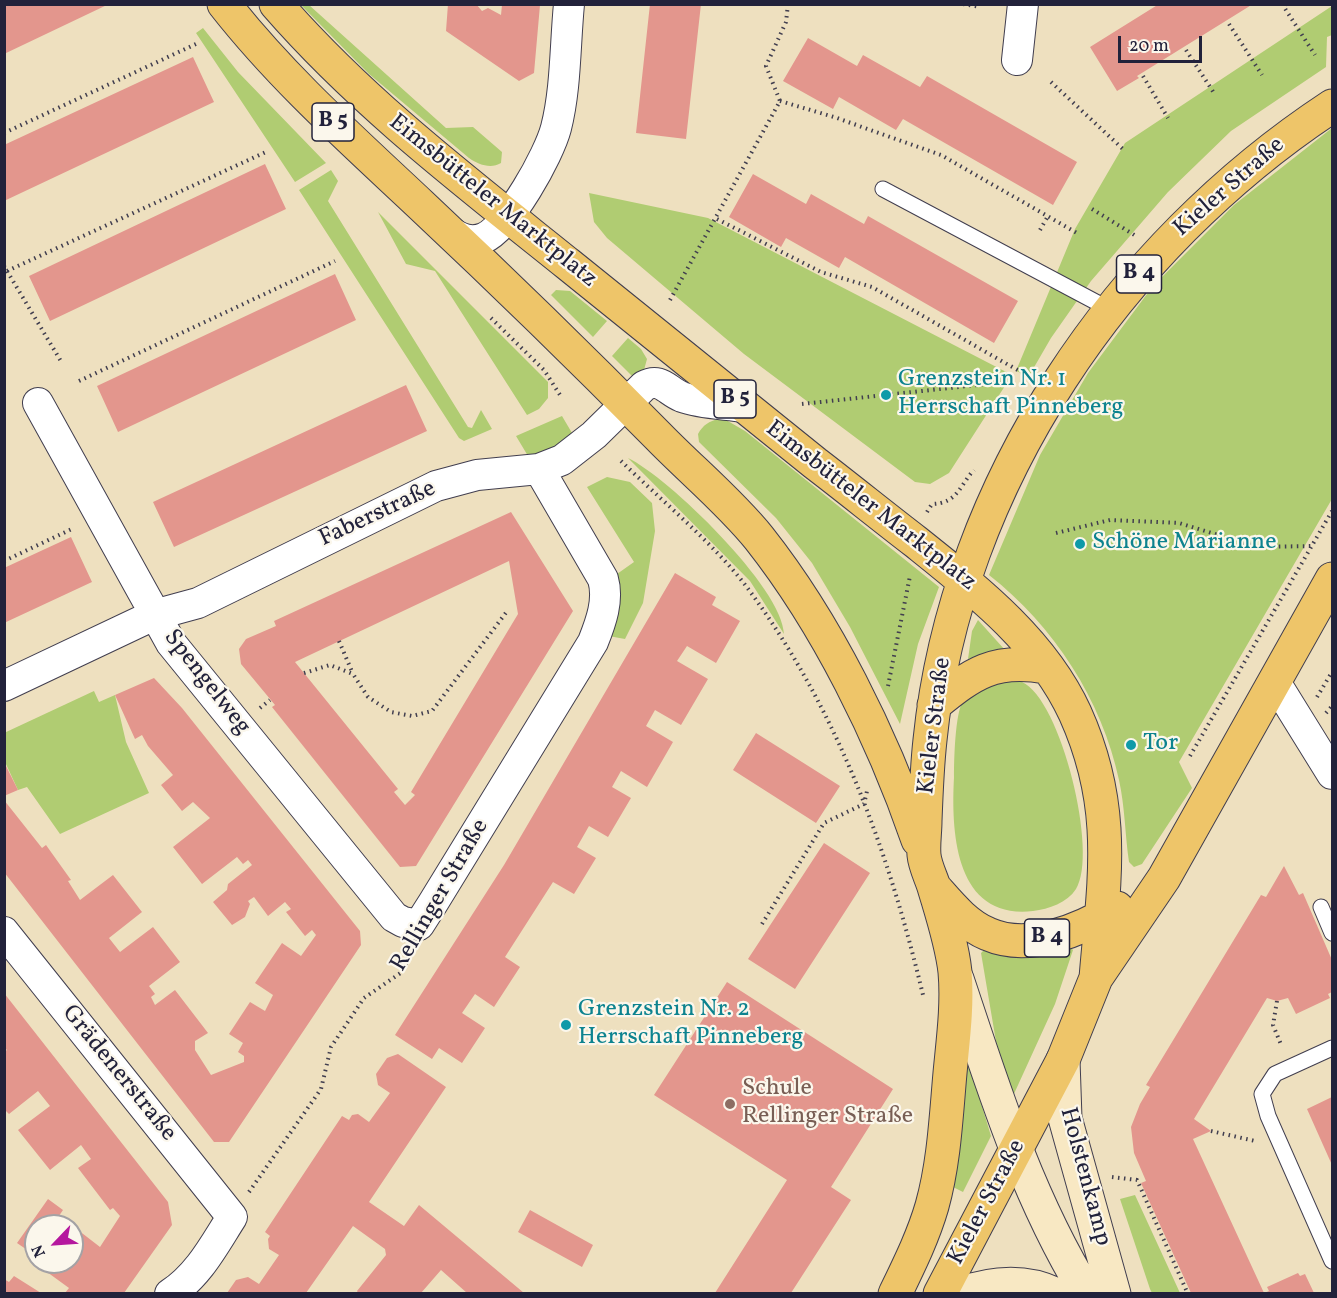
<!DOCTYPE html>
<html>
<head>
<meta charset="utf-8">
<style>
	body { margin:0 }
	#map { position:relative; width:1337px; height:1298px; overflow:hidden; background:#eee0bf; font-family:Vollkorn,serif }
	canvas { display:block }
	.frame { position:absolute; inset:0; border:6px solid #22223b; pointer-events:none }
	.north { position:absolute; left:24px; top:1214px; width:60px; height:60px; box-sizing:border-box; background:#fbf7ec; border:2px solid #a4a2a5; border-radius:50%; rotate:245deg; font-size:16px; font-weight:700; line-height:24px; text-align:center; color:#22223b }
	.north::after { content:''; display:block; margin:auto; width:21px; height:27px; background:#b5179e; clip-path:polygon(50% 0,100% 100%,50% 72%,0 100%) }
	.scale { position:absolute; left:1118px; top:36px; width:84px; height:27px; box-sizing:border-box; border:3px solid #22223b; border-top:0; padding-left:8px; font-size:18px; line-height:21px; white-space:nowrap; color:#22223b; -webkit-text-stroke:4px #fbf7ec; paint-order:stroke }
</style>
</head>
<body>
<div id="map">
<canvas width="1337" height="1298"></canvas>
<div class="frame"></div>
<div class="north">N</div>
<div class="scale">20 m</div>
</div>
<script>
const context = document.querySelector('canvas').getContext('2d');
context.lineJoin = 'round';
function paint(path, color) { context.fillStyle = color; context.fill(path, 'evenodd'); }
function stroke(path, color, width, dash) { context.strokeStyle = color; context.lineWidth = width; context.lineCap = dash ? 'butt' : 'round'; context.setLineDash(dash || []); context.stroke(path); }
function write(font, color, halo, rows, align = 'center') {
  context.font = font + ' Vollkorn,serif'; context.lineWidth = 4.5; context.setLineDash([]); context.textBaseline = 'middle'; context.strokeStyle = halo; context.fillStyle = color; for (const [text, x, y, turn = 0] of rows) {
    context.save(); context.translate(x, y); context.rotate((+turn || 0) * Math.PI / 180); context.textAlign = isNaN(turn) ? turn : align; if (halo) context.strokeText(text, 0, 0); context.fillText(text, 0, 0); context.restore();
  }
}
paint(new Path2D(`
	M301 5H309L446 128 473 127 502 152 501 163C491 169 479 165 469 158L369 74Z
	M1332 6V35L1327 37 1326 67 1231 131 1168 192 1091 281 1051 338 1029 376 1016 371 1075 229 1125 143Z
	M203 28 238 72 326 163 295 182 196 33Z
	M1332 128V499L1179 762 1192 788 1142 864 1134 867 1129 862C1125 835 1125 807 1119 780 1102 700 1054 626 989 575L1040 455 1088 373 1153 286 1234 205Z
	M331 170 338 181 328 201 468 427 472 428 481 410 492 429 464 441 459 438 299 190Z
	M589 193 708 218 1012 375 949 473 930 484 915 482 744 354 607 238 594 222Z
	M378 212 548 382V398L539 409 527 415 435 271 406 264Z
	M556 290 570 291 607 321 593 337 551 295Z
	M628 338 641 349 647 359 644 370 634 378 612 356Z
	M562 416 572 433C559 446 547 453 528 456L516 436Z
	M719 419 726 420 745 431 939 587 918 644 900 724 850 627 812 563 776 518 699 442 698 434C703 425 709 421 719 419Z
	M628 458C668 477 783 588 784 634L750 581Z
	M607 477 630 482 652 503 655 531 643 603 625 639 603 635 617 574 634 562 587 487Z
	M978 620 1005 650 968 659 972 631Z
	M986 679C996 680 1013 677 1022 682 1061 699 1099 854 1076 889 1067 903 1049 909 1033 911 955 920 951 833 954 777 954 761 955 713 963 701 968 693 979 685 986 679Z
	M94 691 99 702 115 695 126 742 149 793 60 834 27 787 18 790 5 762 4 733Z
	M1071 948 1073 950 1055 1004 1013 1096 1000 1065 981 953 984 950Z
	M966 1053 991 1136 963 1192 951 1186Z
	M1135 1195 1180 1293H1152L1150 1289 1120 1199Z`), '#b0cc72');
paint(new Path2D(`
	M4 4H109L4 54Z
	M448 4H476L482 11 488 8 501 15 502 5H540L534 73 519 81 446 31Z
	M650 4H701L686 139 636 133Z
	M1159 4H1253L1137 76 1139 78 1117 91 1090 47Z
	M808 38 857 66 863 55 920 87 927 76 1077 162 1053 205 903 119 896 130 839 97 833 109 783 81Z
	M193 57 214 102 4 201V145Z
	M265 164 286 209 50 321 29 276Z
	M753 174 806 204 811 194 864 224 868 216 1018 301 994 343 845 257 839 268 786 238 781 247 729 217Z
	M335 274 356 320 118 432 97 386Z
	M406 385 427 431 174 547 153 502Z
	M511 512 573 611 416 866 400 867 272 707 275 705 241 664 239 649 246 639 276 626 274 621ZM509 561 518 614 411 792 415 795 405 805 394 792 398 789 295 662Z
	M71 537 92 582 4 623V568Z
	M675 573 716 597 712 605 740 621 716 663 687 646 677 661 708 679 681 725 655 710 646 726 673 742 647 787 621 771 612 787 631 798 608 837 589 826 577 847 596 858 574 894 553 882 505 957 520 967 494 1007 475 994 462 1013 485 1028 462 1063 439 1048 432 1059 395 1035 504 865Z
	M154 678 182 708 360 931 361 945 229 1142H214L4 872V800L42 848 46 845 71 880 68 881 80 900 113 875 142 912 109 938 120 952 153 927 180 962 149 986 155 994 151 997 155 1005 175 990 208 1033 195 1041V1050L211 1075 244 1062V1056L238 1052 243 1043 229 1034 250 1002 265 1011 273 995 255 983 282 943 301 956 316 935 312 930 305 936 286 912 291 909 285 902 268 916 254 897 248 901 250 904 245 917 232 925 213 902 227 890 228 884 252 865 248 860 243 864 237 857 202 884 173 847 210 818 193 802 182 811 161 785 173 775 148 746 142 735 135 739 115 695Z
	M756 733 840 786 816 823 733 770Z
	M4 762 18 790 4 796Z
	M824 843 870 873 795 989 748 959Z
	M1284 866 1299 895 1303 893 1332 960V992L1328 994 1330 998 1296 1014 1288 998 1277 1001 1267 998 1194 1119 1211 1131 1193 1139 1264 1293H1191L1141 1183 1146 1181 1134 1153 1131 1127 1140 1104 1150 1087 1146 1085 1261 895 1266 897Z
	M727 982 893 1089 831 1187 851 1200 791 1293H715L787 1180 654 1095Z
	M4 993 168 1202 172 1225 124 1293H65L69 1288 47 1272 55 1262H72V1238L78 1230 100 1247 120 1216 113 1208 110 1210 78 1168 91 1159 81 1145 50 1170 18 1130 50 1106 38 1091 9 1114 4 1109V1052L7 1050 4 1047Z
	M398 1054 446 1087 369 1202 404 1226 419 1205 524 1293H467L441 1270 421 1293H358L357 1291 386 1255 385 1249 353 1226 306 1293H227L236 1280 248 1277 259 1284 279 1255 269 1249 268 1239 270 1236 265 1232 342 1116 349 1120 352 1115 358 1114 369 1122 390 1093 378 1085 376 1074 387 1058Z
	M1332 1097V1165L1307 1109Z
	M48 1199 63 1210 52 1226H36V1249L33 1254 17 1243Z
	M530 1210 593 1245 582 1267 518 1232Z
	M1298 1273 1300 1276 1305 1274 1314 1293H1264L1269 1291 1267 1287Z
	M14 1276 41 1293H4V1279L9 1282Z`), '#e3968d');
const lane = new Path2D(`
	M883 189 1109 309
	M1321 907 1332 933
	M1332 1048 1275 1074 1262 1094 1268 1116 1332 1261`);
const street = new Path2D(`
	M1017 60 1023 4
	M449 231C460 239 471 243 484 238 509 227 549 155 556 128 566 89 565 45 569 4
	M38 403 171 643 394 917 403 922 419 925 433 903 593 642C601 622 609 600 603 579L539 469
	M1275 682 1332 774
	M4 686 154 615 198 603 436 486 477 475 539 469 562 460 594 435 644 386C661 377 667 391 682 397 701 404 725 404 744 407
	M4 932 232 1217C214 1245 199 1275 170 1294`);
const secondary = new Path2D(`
	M957 979C993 1087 1027 1197 1087 1294
	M1063 1060 1065 1118 1114 1294
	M959 1294C990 1283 1024 1279 1055 1294`);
const primary = new Path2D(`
	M224 4C282 78 353 141 421 205 502 281 581 358 658 436 691 470 730 502 759 538 827 624 882 736 918 840
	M276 4C362 103 466 182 568 264 651 330 732 397 815 463 849 489 882 516 916 542 976 590 1042 641 1075 713 1118 808 1104 880 1096 978
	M934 705C973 673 994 658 1046 667
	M935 888C950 905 966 925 988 934 1029 952 1081 930 1117 908
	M895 1294C909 1265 923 1237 932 1206 944 1163 946 1118 950 1073 953 1041 958 1005 955 972 952 944 942 914 934 887 931 877 925 866 924 855 923 844 925 832 925 821 926 794 927 767 930 740 956 483 1119 246 1332 106
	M940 1294 1063 1060 1096 978 1164 878 1332 579`);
stroke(lane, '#413e4f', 17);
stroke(street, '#413e4f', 32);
stroke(secondary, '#413e4f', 35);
stroke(primary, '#413e4f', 35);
stroke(new Path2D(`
	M963 4 980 7
	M1286 4 1284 7 1315 55
	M1229 24 1262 75
	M1186 50 1214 93
	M1143 76 1168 118
	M1051 82 1125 151
	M780 101 834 117 941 155 1077 233
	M4 133 196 44
	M1092 209 1136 236
	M717 219 821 272 872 287 1028 376
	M1040 230 1048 216
	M4 266 62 363
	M7 271 266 152
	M670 300 780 101 766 66 786 22 788 4
	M491 318 544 370 562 398
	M79 381 335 261
	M802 404 1014 381
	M621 461C661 500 713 543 746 586 837 708 888 849 923 995
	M927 512 932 504C958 503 959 486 974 470
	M1056 533 1110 520 1179 523 1258 547 1311 546
	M4 561 74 528
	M339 641 353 674
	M304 673 330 665 353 674 368 697 391 712 412 716 432 711 508 610
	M888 686 910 576
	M1317 697 1332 672
	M260 708 270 700
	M1326 713 1332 706
	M1190 756 1332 511
	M762 924 824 823 864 804 867 791
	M1277 1001 1273 1025 1282 1047
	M1211 1131 1255 1141
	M1112 1177 1137 1180 1188 1294
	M249 1192 321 1089 331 1047 364 998 402 972 411 952`), '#413e4f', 4, [1.5, 4.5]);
stroke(lane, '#fff', 15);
stroke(street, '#fff', 30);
stroke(secondary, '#f8e8c3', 33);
stroke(primary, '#eec569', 33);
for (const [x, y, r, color] of [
	[886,395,6,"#0f9aa8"],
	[1080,544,6,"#0f9aa8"],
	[1131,745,6,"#0f9aa8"],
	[566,1025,6,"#0f9aa8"],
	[730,1104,6,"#8d6e63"]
]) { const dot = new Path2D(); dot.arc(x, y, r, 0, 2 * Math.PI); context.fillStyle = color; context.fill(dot); stroke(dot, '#fbf7ec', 2); }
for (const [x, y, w] of [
	[333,122,42],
	[1139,274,45],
	[735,399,42],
	[1047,938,45]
]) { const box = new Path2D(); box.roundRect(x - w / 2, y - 19, w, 38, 4.5); context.fillStyle = '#fbf7ec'; context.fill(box); stroke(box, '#22223b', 1.5); }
write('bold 22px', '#22223b', null, [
	["B 5",333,122],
	["B 4",1139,274],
	["B 5",735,399],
	["B 4",1047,938]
]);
write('24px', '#22223b', '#fbf7ec', [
	["Kieler Straße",1230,188,-41],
	["Eimsbütteler Marktplatz",492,202,39],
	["Eimsbütteler Marktplatz",870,507,38],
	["Faberstraße",378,515,-25],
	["Spengelweg",206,683,52],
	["Kieler Straße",936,726,-83],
	["Rellinger Straße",441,896,-60],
	["Grädenerstraße",118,1074,51],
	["Holstenkamp",1084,1177,75],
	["Kieler Straße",988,1203,-62]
]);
write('24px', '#0d838f', '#fbf7ec', [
	["Grenzstein Nr. 1",898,381],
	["Herrschaft Pinneberg",898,409],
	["Schöne Marianne",1092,544],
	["Tor",1143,745],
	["Grenzstein Nr. 2",578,1011],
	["Herrschaft Pinneberg",578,1039]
], 'left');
write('24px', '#785e54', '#fbf7ec', [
	["Schule",742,1090],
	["Rellinger Straße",742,1118]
], 'left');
</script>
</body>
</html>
